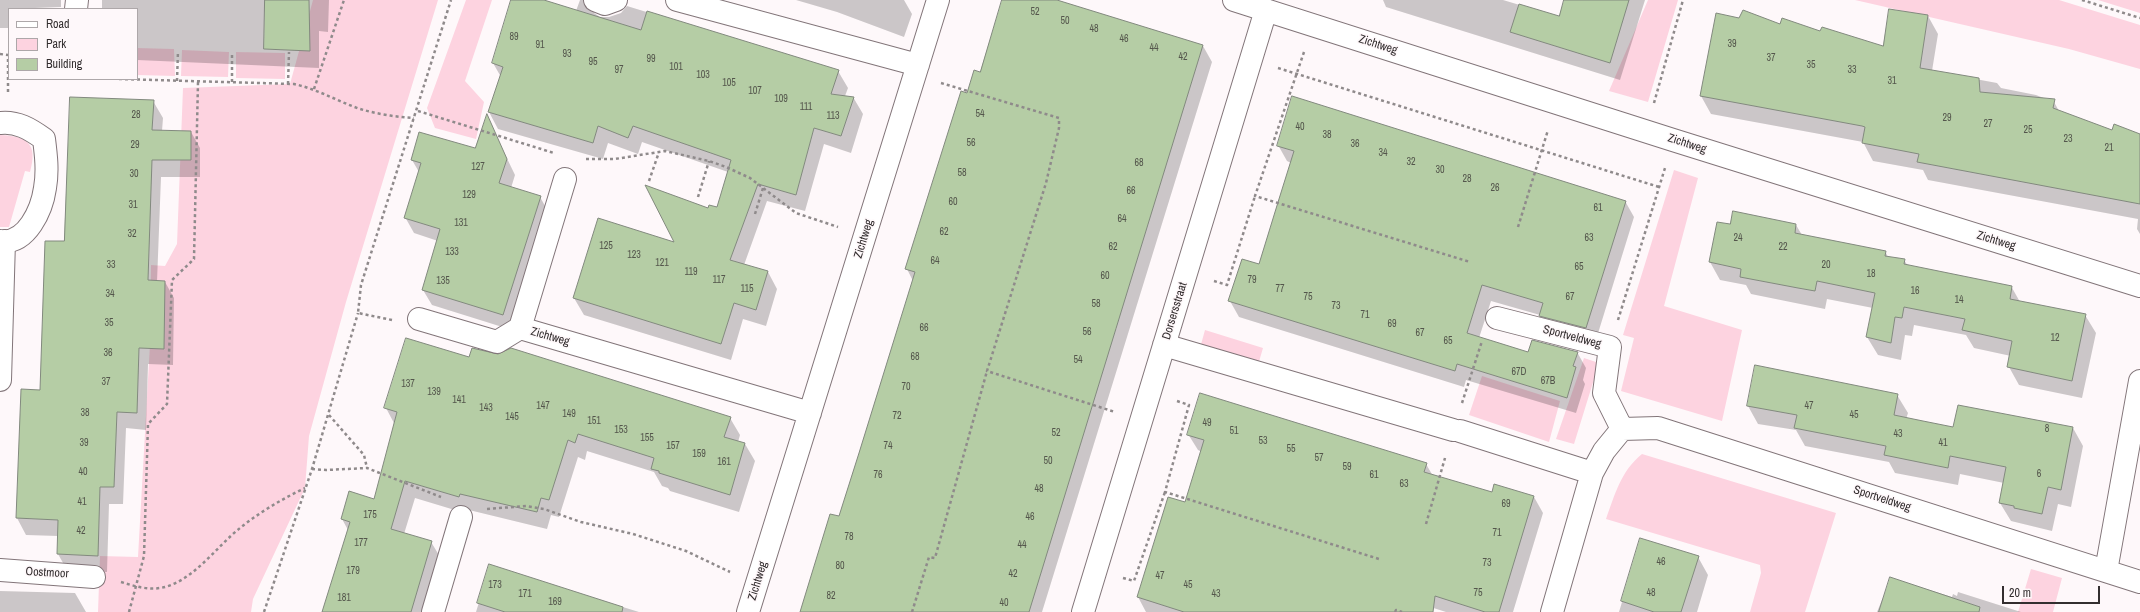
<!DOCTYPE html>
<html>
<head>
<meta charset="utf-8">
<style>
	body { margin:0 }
	#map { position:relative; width:2140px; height:612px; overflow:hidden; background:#fef8fa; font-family:"Archivo Narrow",sans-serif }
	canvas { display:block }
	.legend { position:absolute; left:8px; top:8px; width:130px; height:72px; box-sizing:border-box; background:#fef8fa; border:1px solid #ada7a9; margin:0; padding:5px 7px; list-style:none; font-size:12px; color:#332e2f }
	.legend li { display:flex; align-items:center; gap:8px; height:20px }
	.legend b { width:20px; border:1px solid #ada7a9 }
	.scale { position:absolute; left:2002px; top:586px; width:98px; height:18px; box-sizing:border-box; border:2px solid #332e2f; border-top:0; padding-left:5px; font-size:12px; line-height:14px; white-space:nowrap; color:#332e2f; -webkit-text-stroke:3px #fef8fa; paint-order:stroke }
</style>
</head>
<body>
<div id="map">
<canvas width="2140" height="612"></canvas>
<ul class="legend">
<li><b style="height:5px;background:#fff"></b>Road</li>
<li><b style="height:11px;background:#fdd3e0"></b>Park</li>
<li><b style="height:11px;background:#b5cda5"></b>Building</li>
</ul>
<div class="scale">20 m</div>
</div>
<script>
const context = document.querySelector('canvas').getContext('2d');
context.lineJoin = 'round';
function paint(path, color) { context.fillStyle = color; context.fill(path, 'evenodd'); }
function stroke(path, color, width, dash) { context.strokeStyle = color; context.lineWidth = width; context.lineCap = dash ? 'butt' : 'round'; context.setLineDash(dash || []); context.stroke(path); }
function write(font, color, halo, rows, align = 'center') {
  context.font = font + ' "Archivo Narrow",sans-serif'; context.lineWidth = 3; context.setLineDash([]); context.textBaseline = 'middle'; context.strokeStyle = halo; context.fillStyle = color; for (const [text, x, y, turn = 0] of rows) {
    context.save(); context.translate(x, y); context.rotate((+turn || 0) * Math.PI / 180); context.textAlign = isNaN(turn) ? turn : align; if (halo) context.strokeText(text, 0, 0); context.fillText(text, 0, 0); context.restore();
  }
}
paint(new Path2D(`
	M313 0H438L346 302 309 436 305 488 253 599 251 612H98L100 556 138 557 150 344 151 265 165 266 177 244 183 88 290 84Z
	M466 0H492L465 81 484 102 476 139 435 128 427 108Z
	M1648 0H1678L1648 102 1609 91Z
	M1855 0H2059L2140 25V69L2069 49Z
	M2098 0H2140V13Z
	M137 48 174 49 175 76 137 75Z
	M182 50 229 52 228 77 181 76Z
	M236 52 285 53V79L236 78Z
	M0 135C28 136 38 144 30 172L25 171 9 227H0Z
	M1674 170 1698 178 1664 306 1742 330 1722 421 1621 391 1634 338 1623 335Z
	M1205 330 1263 348 1258 365 1200 348Z
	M1584 358 1599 363 1574 444 1556 439Z
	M1482 376 1560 401 1549 442 1469 415Z
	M1642 454 1836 513 1805 612H1750L1761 573 1760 565 1606 519C1615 494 1621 471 1642 454Z
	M2031 569 2062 578 2053 612H2018Z`), '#fdd3e0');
paint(new Path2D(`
	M0 0H61V7L9 9V28H0Z
	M102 0H329L328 32 319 31V68L137 60V9H102Z
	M512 0H540L576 11 580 0H588L594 11V13L600 17H609L621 13 627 6 838 71 848 88 845 96 853 97 863 114 851 153 824 144 805 211 767 201 744 265 768 272 777 289 766 326 743 319 731 360 584 315 574 298 676 244 709 209 718 208 728 172 642 142 638 154 608 143 603 159 498 129 489 112 501 77 493 63Z
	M796 0H904L912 14 904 37 837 12Z
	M1003 0H1053L1203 46 1212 62 1042 612H801L839 517 913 281 907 269 968 94 980 73Z
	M1383 0H1503L1560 17 1565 0H1645L1620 80 1386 7Z
	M1928 16 1938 34 1932 71 1997 83 2001 88 2036 95 2054 102 2059 111 2140 144V234L2137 229 2138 219 1928 180 1923 170 1873 161 1863 142 1711 114 1701 96 1781 25 1883 48Z
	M153 101 163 118 162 131 191 132 200 148V177H161L157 282H165L174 298 173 365 148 364 146 430 126 428 123 504H109L107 572 67 570 58 554V536L26 535 17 518 22 390 41 391 65 242Z
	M487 117 515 175 511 188 540 197 549 213 512 330 432 305 423 290 438 241 414 233 405 217 419 172 412 160 476 149Z
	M1278 145 1625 201 1634 217 1595 343 1549 332 1540 315 1491 301 1479 338 1528 353 1577 352 1586 368 1583 380 1585 384 1576 413 1466 380 1464 387 1239 317 1230 301 1259 265 1291 163 1287 161Z
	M1731 225H1796L1802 235 1885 251 1888 257 1904 260 1908 266 2011 286 2020 302 2085 315 2096 333 2082 398 2019 385 2009 367 2011 356 1974 348 1966 335 1914 325 1912 336 1905 335 1901 360 1878 355 1867 337 1873 308 1827 299 1825 309 1751 294 1746 285 1720 280 1710 262Z
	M470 358 730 418 740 435 738 442 745 444 755 461 739 512 670 491 668 488 662 486 654 472 587 451 585 460 578 457 559 517 551 515 547 529 469 510 468 514 415 498 404 534 431 542 442 560 425 612H323L348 530 342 519 375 500 395 425 386 408Z
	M1897 395 1908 413 1906 419 1954 428H2073L2083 446 2071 507 2058 504 2052 531 2011 521 2000 503 2004 483 1960 474 1958 485 1895 473 1889 462 1805 446 1796 430 1758 424 1748 406Z
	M1188 434 1426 464 1433 476 1492 493 1495 485 1534 497 1543 513 1513 612H1446L1399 597 1394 612H1146L1138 597 1186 503 1202 452 1198 450Z
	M1641 539 1698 557 1708 575 1697 612H1619Z
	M490 566 639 612H476Z
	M1891 578 1952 597 1953 594 1957 596 1958 592 2021 612H1877Z
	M0 591 75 593 86 612H0Z`), '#0003');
const building = new Path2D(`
	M265 0H309L310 51 264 49Z
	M511 0H544L641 30 647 11 839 70 831 94 854 97 841 136 814 128 796 195 758 184 730 260 768 271 756 310 734 303 721 344 573 298 598 218 674 242 645 185 708 208 709 205 717 207 731 160 633 126 628 138 598 126 593 143 488 112 503 67 492 63Z
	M1002 0H1057L1203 45 1029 612H800L830 514 839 516 859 453 915 272 905 269 961 91 967 93 974 70 980 72Z
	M1564 0H1629L1610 63 1510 32 1519 4 1559 16Z
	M1889 9 1928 15 1920 68 1979 78 1980 92 2055 99 2053 108 2112 130 2114 124 2140 134V204L1917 162 1919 154 1862 143 1865 127 1862 126 1700 96 1716 13 1739 18 1743 10 1780 24 1782 18 1820 31 1822 27 1883 46Z
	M1292 96 1626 201 1586 328 1539 316 1543 303 1482 285 1467 333 1528 352 1532 340 1578 352 1573 366 1576 367 1567 398 1457 364 1455 371 1228 301 1242 259 1259 264 1279 199 1294 151 1277 146Z
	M70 97 154 100 152 130 191 131V160H152L148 280 165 281 164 349 139 348 137 413 117 412 114 487H100L98 556 57 554 58 520 16 518 21 389 40 390 45 241H64Z
	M487 114 507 159 499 183 541 196 503 315 422 290 440 229 404 218 421 163 411 160 419 132 475 148Z
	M1733 211 1796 224 1795 233 1886 251 1885 256 1905 259 1904 264 2012 286 2010 299 2086 314 2072 381 2007 367 2012 341 1962 330 1965 319 1904 307 1902 318 1895 317 1891 343 1866 337 1875 293 1817 281 1815 291 1798 288 1740 277 1741 269 1709 262 1717 222 1730 224Z
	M406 338 469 357 472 348 498 354 511 348 731 417 724 437 745 443 730 495 659 473V471L651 469 654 458 578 434 575 443 568 440 549 500 541 498 537 512 460 494 459 497 405 481 391 529 432 541 411 612H322L350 522 341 519 349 491 374 499 397 412 384 408Z
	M1755 365 1898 394 1894 415 1923 421 1953 427 1958 405 2073 427 2061 490 2048 487 2042 514 2014 508V506L1999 503 2006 467 1950 456 1948 468 1884 455 1886 446 1794 428 1797 415 1747 406Z
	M1200 393 1427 463 1424 472 1492 492 1494 484 1534 496 1499 612H1485L1435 596 1433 612H1184L1137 597 1168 497 1185 502 1204 440 1187 435Z
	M1640 538 1699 556 1681 612H1654L1621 601Z
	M489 564 623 607 622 612H505L477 603Z
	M1890 577 1980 607 1979 612H1879Z`);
paint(building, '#b5cda5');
stroke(building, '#82897e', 1);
const minor = new Path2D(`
	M595 0 605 4 616 0
	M677 0 918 65
	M1234 0 1673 140 2140 286
	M76 9 77 0
	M0 123C17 121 30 129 44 139 46 155 48 171 45 188 42 209 27 245 0 241
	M1497 318 1610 347 1604 393 1622 429
	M419 319 497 342 520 328 810 413
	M520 328 565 179
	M1164 345 1453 430
	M0 380 4 241
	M1460 431 1592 473
	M0 570 94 577
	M2106 571 2140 381
	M433 612 461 517
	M748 612 938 0
	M1083 612 1266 10
	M1552 612 1592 473 1604 451 1622 429 1658 428 2140 582`);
stroke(minor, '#827579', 24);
stroke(new Path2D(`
	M2082 0 2140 18
	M1304 52 1255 196 1470 262
	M0 54 8 55V94
	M1278 68 1659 187
	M119 79 294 84C317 89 337 101 360 109 377 114 396 117 414 118
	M177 81 178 51
	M232 82V52
	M941 83 1059 118V128L1046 183 987 371 1115 412
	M288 84 289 52
	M314 89 344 0
	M1654 103 1683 0
	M418 111 554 153
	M586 159H615L665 151 709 161 726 167 750 178 796 213 838 227
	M649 181 659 152
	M698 197 709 161
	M755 214 763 188
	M1518 227 1548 130
	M1214 281 1227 285 1255 196
	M392 320 358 313 361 285 451 0
	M1618 320 1665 168
	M1177 401 1189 405 1165 492 1379 559
	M1462 403 1482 341
	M329 415 364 455 367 468
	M312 469 326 470 367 468 441 497
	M487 509 526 506 544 509 581 522 633 534 686 551 730 572
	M1426 524 1445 458
	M1123 578 1134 581 1165 492
	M121 582C134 586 147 590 160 588 192 583 216 547 240 528 260 512 282 499 305 488
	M129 612 144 556 148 424 167 404 172 280 194 259 198 82
	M264 612 312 469 358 313
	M912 612 929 557 935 558 987 371
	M1395 612 1396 610 1402 612`), '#8f8a8b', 2.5, [3, 3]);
stroke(minor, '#fff', 22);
write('10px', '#54564c', null, [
	["52",1035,12],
	["50",1065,21],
	["48",1094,29],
	["89",514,37],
	["46",1124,39],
	["39",1732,44],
	["91",540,45],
	["44",1154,48],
	["93",567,54],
	["42",1183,57],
	["37",1771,58],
	["99",651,59],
	["95",593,62],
	["35",1811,65],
	["101",676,67],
	["97",619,70],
	["33",1852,70],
	["103",703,75],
	["31",1892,81],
	["105",729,83],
	["107",755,91],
	["109",781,99],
	["111",806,107],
	["54",980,114],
	["28",136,115],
	["113",833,116],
	["29",1947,118],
	["27",1988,124],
	["40",1300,127],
	["25",2028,130],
	["38",1327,135],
	["23",2068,139],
	["56",971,143],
	["36",1355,144],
	["29",135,145],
	["21",2109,148],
	["34",1383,153],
	["32",1411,162],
	["68",1139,163],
	["127",478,167],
	["30",1440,170],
	["58",962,173],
	["30",134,174],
	["28",1467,179],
	["26",1495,188],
	["66",1131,191],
	["129",469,195],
	["60",953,202],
	["31",133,205],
	["61",1598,208],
	["64",1122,219],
	["131",461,223],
	["62",944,232],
	["32",132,234],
	["63",1589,238],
	["24",1738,238],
	["125",606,246],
	["62",1113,247],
	["22",1783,247],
	["133",452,252],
	["123",634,255],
	["64",935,261],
	["121",662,263],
	["33",111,265],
	["20",1826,265],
	["65",1579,267],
	["119",691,272],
	["18",1871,274],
	["60",1105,276],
	["117",719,280],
	["79",1252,280],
	["135",443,281],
	["115",747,289],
	["77",1280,289],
	["16",1915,291],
	["34",110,294],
	["75",1308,297],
	["67",1570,297],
	["14",1959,300],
	["58",1096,304],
	["73",1336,306],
	["71",1365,315],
	["35",109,323],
	["69",1392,324],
	["66",924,328],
	["56",1087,332],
	["67",1420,333],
	["12",2055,338],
	["65",1448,341],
	["36",108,353],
	["68",915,357],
	["54",1078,360],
	["67D",1519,372],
	["67B",1548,381],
	["37",106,382],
	["137",408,384],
	["70",906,387],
	["139",434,392],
	["141",459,400],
	["147",543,406],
	["47",1809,406],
	["143",486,408],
	["38",85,413],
	["149",569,414],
	["45",1854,415],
	["72",897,416],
	["145",512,417],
	["151",594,421],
	["49",1207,423],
	["8",2047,429],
	["153",621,430],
	["51",1234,431],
	["52",1056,433],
	["43",1898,434],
	["155",647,438],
	["53",1263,441],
	["39",84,443],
	["41",1943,443],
	["157",673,446],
	["74",888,446],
	["55",1291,449],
	["159",699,454],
	["57",1319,458],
	["50",1048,461],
	["161",724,462],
	["59",1347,467],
	["40",83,472],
	["6",2039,474],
	["76",878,475],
	["61",1374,475],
	["63",1404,484],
	["48",1039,489],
	["41",82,502],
	["69",1506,504],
	["175",370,515],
	["46",1030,517],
	["42",81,531],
	["71",1497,533],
	["78",849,537],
	["177",361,543],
	["44",1022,545],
	["46",1661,562],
	["73",1487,563],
	["80",840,566],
	["179",353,571],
	["42",1013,574],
	["47",1160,576],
	["173",495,585],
	["45",1188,585],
	["75",1478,593],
	["48",1651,593],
	["171",525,594],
	["43",1216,594],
	["82",831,596],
	["181",344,598],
	["169",555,602],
	["40",1004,603]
]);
write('12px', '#332e2f', '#fef8fa', [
	["Zichtweg",1378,45,18],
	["Zichtweg",1687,144,18],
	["Zichtweg",864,239,-73],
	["Zichtweg",1996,241,17],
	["Dorsersstraat",1175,311,-73],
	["Zichtweg",550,337,16],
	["Sportveldweg",1572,337,15],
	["Sportveldweg",1882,499,18],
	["Oostmoor",47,573,3],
	["Zichtweg",758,581,-73]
]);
</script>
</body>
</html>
